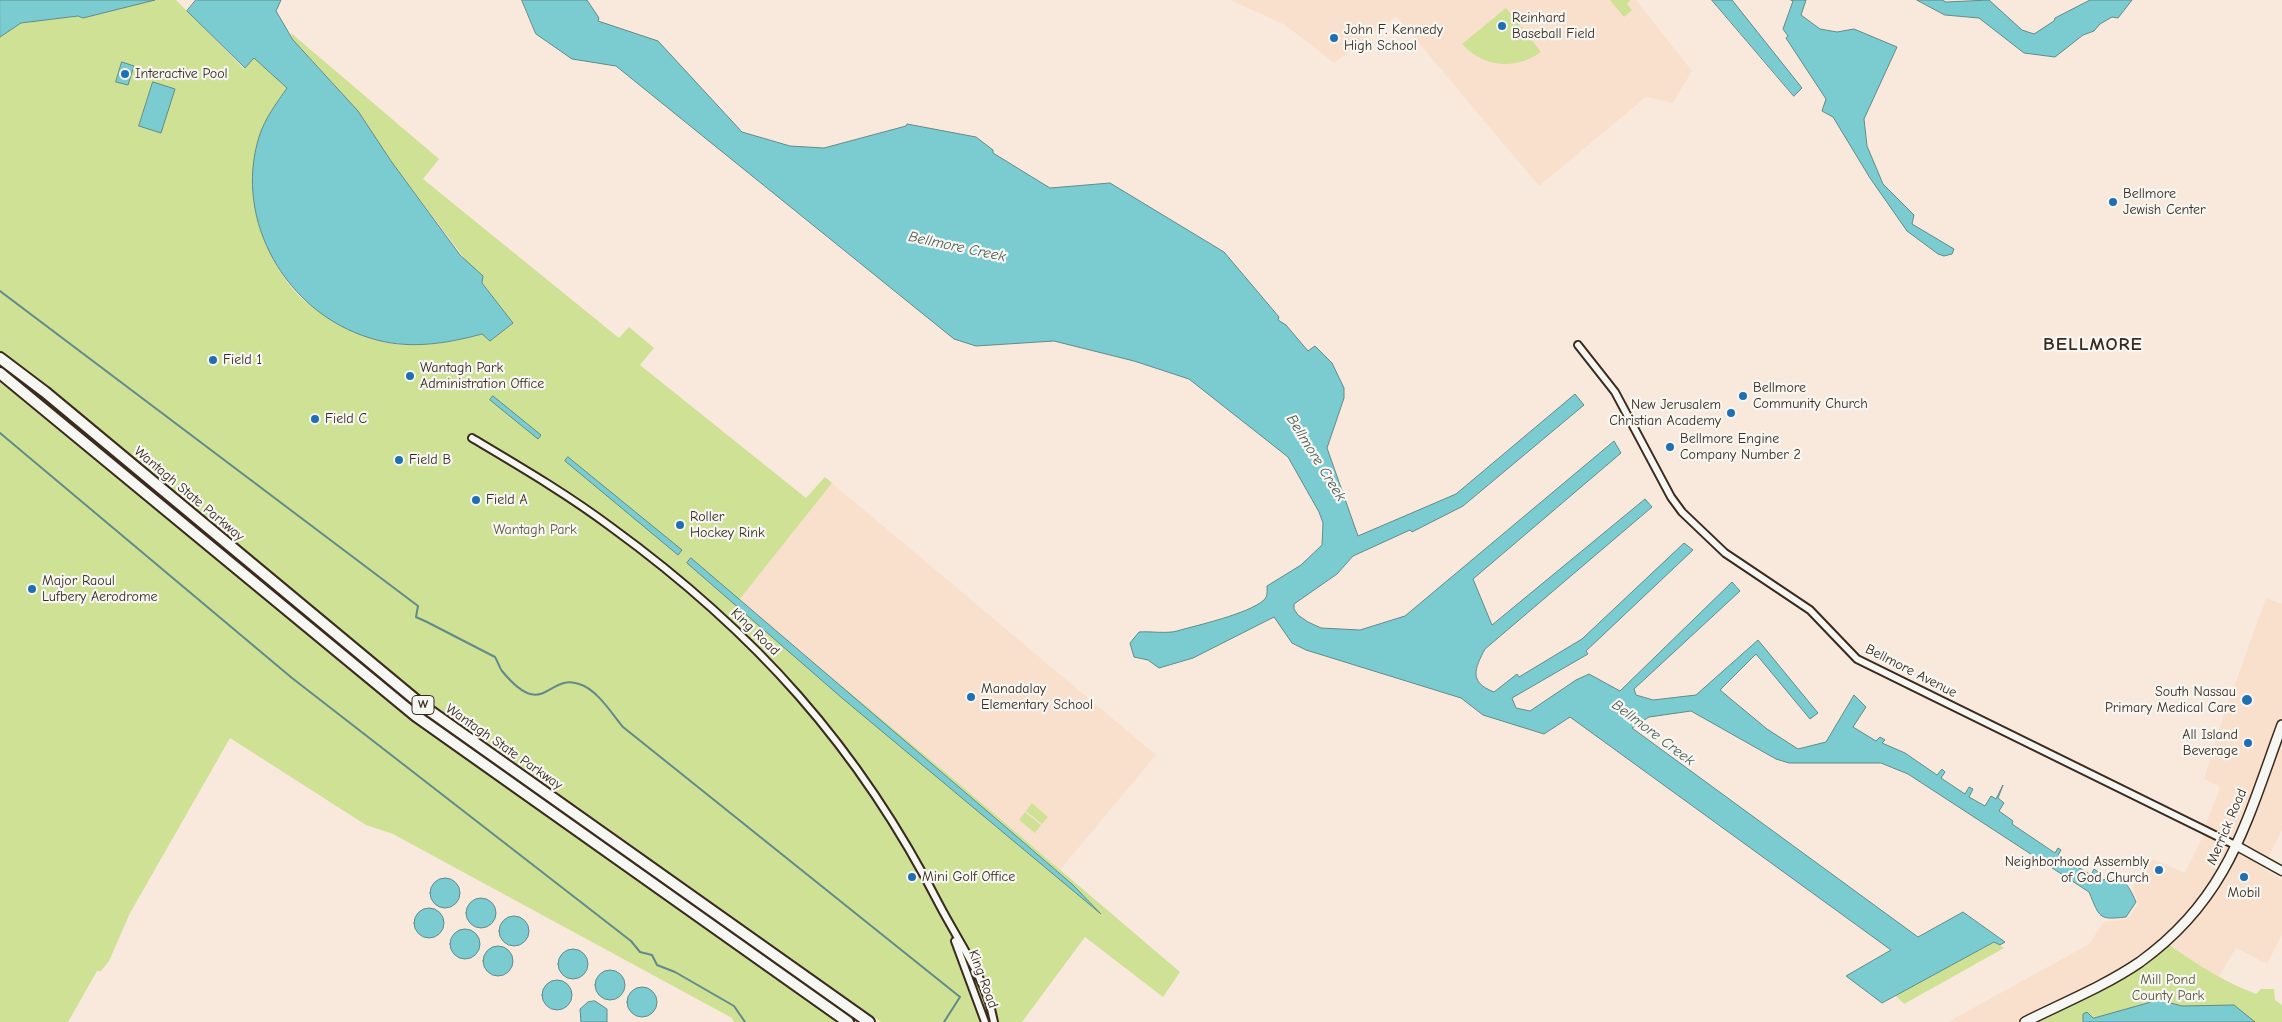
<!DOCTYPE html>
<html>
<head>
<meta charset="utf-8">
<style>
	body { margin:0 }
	canvas { display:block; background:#f8e9dc }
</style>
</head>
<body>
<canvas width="2282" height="1022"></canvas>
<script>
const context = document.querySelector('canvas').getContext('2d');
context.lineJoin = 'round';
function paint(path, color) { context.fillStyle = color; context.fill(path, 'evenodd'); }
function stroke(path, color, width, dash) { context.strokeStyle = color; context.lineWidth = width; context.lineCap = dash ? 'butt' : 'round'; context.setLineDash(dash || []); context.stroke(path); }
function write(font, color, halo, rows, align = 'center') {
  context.font = font + ' "Comic Neue",sans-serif'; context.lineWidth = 4.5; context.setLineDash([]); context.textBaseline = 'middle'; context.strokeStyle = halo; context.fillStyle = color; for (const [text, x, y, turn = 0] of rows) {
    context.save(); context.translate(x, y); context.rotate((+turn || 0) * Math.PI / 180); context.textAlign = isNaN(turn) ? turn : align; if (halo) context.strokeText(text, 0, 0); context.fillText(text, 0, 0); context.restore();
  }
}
paint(new Path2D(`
	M1230 0H1636L1692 71 1673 103 1646 97 1539 186 1396 16 1334 63 1285 25Z
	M832 483 1156 755 1060 870 739 599Z
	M2266 598 2281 604 2282 602V830L2263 868 2282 880V935L2267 964 2236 948 2218 978 2146 963 2031 1022H1948L2089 944 2104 922 2128 919 2138 904 2133 887 2148 857 2185 873 2206 830 2204 829 2220 787 2204 779 2223 717Z`), '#f9e0cd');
paint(new Path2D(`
	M155 0H176L244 69 254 58 287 88C248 136 243 199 271 255 280 273 293 293 310 305 320 312 333 318 343 324 352 328 361 335 370 338 406 351 447 344 482 334L490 341 513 323 391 161 358 111 293 40 291 33 439 159 423 179 619 338 629 327 654 348 640 365 806 498 825 477 832 483 739 600 957 782 1180 972 1163 997 1085 937 1022 1022H881L410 688 29 371 0 351V37L21 23 78 16 83 18Z
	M1610 0H1630L1627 4 1632 10 1624 17Z
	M1506 8 1541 52C1516 70 1484 68 1462 44Z
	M0 362 18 375 223 548 16 377 0 366Z
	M0 378 383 696 839 1022H734L732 1018 393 834 366 825 230 738 130 913 109 961 101 971H97L68 1022H0Z
	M231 553 350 652 863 1022H857L848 1015 426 717 229 555Z
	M1032 803 1048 817 1042 824 1026 811Z
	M1025 812 1041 825 1035 833 1019 820Z
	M1995 942 2004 948 1904 1004 1895 995Z
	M2169 945C2197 964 2224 982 2256 994L2261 989H2274L2275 1000 2282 1005V1022H2031L2146 963Z`), '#cee195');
const water = new Path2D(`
	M0 0H155L83 18 78 16 21 23 0 37Z
	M196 0H281L276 11 293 40 358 111 391 161 460 255 483 276 482 283 513 323 490 341 482 334C445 344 407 350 370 338 287 313 233 221 259 137 265 118 276 104 287 88L254 58 245 68 187 11Z
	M522 0H587L599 18 598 21 658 41 742 132 790 146 824 148 906 126 907 124 976 137 993 150V153L1050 188 1110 183 1224 252 1279 317 1278 320 1286 325 1308 351 1315 346 1332 363 1344 388V398L1327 448 1358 536 1456 494 1575 394 1584 405 1463 506 1412 532 1410 530 1353 556 1337 574 1294 604V609L1298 615 1308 622 1321 628 1360 630 1405 616 1614 441 1621 453 1473 579 1492 625 1645 499 1652 507 1485 649C1475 668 1468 682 1494 692L1517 674 1519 677 1582 639 1684 543 1693 550 1586 651 1588 654 1512 698 1516 708 1530 711 1576 680 1589 674 1620 691 1732 582 1740 591 1634 689 1636 695 1653 700 1696 695 1758 640 1818 713 1810 719 1756 654 1720 690 1767 729 1798 749 1826 742 1854 695 1866 707 1853 727 1876 741 1880 737 1885 740 1882 743 1905 753 1937 775 1942 769 1945 772 1941 778 1965 794 1969 787 1973 789 1969 797 1985 806 1991 796 1996 799 2003 785 1998 798 2004 803 1999 811 2013 821 2012 824 2049 849 2055 853 2058 848 2061 850 2058 855 2091 875 2094 869 2100 873 2097 878 2099 881C2122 874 2128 883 2136 902L2126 917C2098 920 2100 918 2089 892L1908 774 1881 763H1789L1776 759 1691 711 1649 717 1632 728 1918 937 1963 912 2005 942 2000 945 1994 942 1882 1003 1846 976 1891 950 1570 717 1544 734 1483 715 1461 698 1306 650 1292 643 1274 617 1193 658 1159 668 1148 660 1134 657 1130 643 1139 632C1151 631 1166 634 1177 631 1198 625 1248 614 1264 600 1268 596 1267 591 1267 586L1301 565 1322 545 1323 523 1319 512 1288 457 1189 379 1134 361 1054 341 976 346 954 339 616 66 572 59 536 34Z
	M1712 0H1732L1802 88 1794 96Z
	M1791 0H1806L1801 15 1820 29 1837 32 1854 29 1897 47 1864 119 1867 146 1883 184 1914 215 1912 224 1954 249 1952 254 1944 256 1938 254 1907 231 1870 178 1833 117 1822 111 1826 99 1786 38 1788 36 1783 29 1793 1Z
	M1917 0H1942L1946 2 1989 0 2022 30 2034 34 2054 21 2055 18 2090 0H2132L2118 18 2112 17 2100 24 2094 31 2083 35 2055 57 2024 53 1979 18 1945 15Z
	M122 62 134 66 128 85 116 82Z
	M153 82 175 89 161 133 139 126Z
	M493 396 541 435 538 439 490 400Z
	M568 457 682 550 678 555 565 461Z
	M691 558 1008 829 1073 885 1101 914 842 698 687 563Z
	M430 893a15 15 0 1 1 30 0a15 15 0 1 1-30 0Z
	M466 913a15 15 0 1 1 30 0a15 15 0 1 1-30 0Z
	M414 923a15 15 0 1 1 30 0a15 15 0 1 1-30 0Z
	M499 931a15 15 0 1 1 30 0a15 15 0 1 1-30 0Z
	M450 944a15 15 0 1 1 30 0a15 15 0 1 1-30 0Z
	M483 961a15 15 0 1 1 30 0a15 15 0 1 1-30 0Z
	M558 964a15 15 0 1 1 30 0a15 15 0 1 1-30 0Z
	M595 985a15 15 0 1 1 30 0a15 15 0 1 1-30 0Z
	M542 995a15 15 0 1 1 30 0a15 15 0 1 1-30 0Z
	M627 1002a15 15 0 1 1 30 0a15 15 0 1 1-30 0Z
	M2159 1000 2182 1006 2234 1005 2255 1022H2083V1014L2087 1012 2093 1018Z
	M595 1001 607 1009V1022H581L580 1009 588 1002Z`);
paint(water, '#7bccd1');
stroke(water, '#618b89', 1);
stroke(new Path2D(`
	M0 291 418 606 416 617 427 622 495 657C498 662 499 667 502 671 544 722 547 673 579 684 597 689 612 714 623 727L960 997 944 1022
	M0 433 292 678 631 941 640 952 652 955 657 965 675 972 734 1006 745 1022`), '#618b89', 2);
const tertiary = new Path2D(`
	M1578 345 1615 392 1671 497 1682 512 1725 553 1810 610 1857 659 2237 846
	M472 438C519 466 567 494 611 527 754 631 859 747 940 906 960 944 986 979 994 1022
	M955 941 985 1022`);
const secondary = new Path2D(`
	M2237 846 2282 871`);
const primary = new Path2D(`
	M2025 1022C2063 1003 2105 986 2140 962 2229 898 2246 822 2282 725`);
const motorway = new Path2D(`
	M0 358 45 392 423 706 869 1022
	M0 373 416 716 848 1022`);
stroke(tertiary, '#3b2a1e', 10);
stroke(secondary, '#3b2a1e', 11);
stroke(primary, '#3b2a1e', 12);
stroke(motorway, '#3b2a1e', 14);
stroke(tertiary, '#f6f6f2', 6);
stroke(secondary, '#f6f6f2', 8);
stroke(primary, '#f6f6f2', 9);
stroke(motorway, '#f6f6f2', 10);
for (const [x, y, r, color] of [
	[1502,26,5,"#1f6fb2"],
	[1334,38,5,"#1f6fb2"],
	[125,74,5,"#1f6fb2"],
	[2113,202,5,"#1f6fb2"],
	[213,360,5,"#1f6fb2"],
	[410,376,5,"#1f6fb2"],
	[1743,396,5,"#1f6fb2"],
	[1731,413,5,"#1f6fb2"],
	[315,419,5,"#1f6fb2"],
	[1670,447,5,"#1f6fb2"],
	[399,460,5,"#1f6fb2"],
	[476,500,5,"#1f6fb2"],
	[680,525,5,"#1f6fb2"],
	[32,589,5,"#1f6fb2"],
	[971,697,5,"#1f6fb2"],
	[2247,700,6,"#1f6fb2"],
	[2248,743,5,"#1f6fb2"],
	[2159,870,5,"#1f6fb2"],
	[912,877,5,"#1f6fb2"],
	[2244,877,5,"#1f6fb2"]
]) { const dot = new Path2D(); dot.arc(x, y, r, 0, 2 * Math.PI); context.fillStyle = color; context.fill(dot); stroke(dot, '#f6f6f2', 2); }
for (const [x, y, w] of [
	[423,705,22]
]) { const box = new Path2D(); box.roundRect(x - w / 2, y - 9.5, w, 19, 4); context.fillStyle = '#f6f6f2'; context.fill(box); stroke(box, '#3b2a1e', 1); }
write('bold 12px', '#3b2a1e', null, [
	["W",423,705]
]);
write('14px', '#3b2a1e', '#f6f6f2', [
	["Reinhard",1512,18],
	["Baseball Field",1512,34],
	["John F. Kennedy",1344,30],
	["High School",1344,46],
	["Interactive Pool",135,74],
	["Bellmore",2123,194],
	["Jewish Center",2123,210],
	["Field 1",223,360],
	["Wantagh Park",420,368],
	["Administration Office",420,384],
	["Bellmore",1753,388],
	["Community Church",1753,404],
	["New Jerusalem",1721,405,"right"],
	["Christian Academy",1721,421,"right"],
	["Field C",325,419],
	["Bellmore Engine",1680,439],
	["Company Number 2",1680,455],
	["Field B",409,460],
	["Field A",486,500],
	["Roller",690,517],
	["Hockey Rink",690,533],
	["Major Raoul",42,581],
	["Lufbery Aerodrome",42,597],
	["Manadalay",981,689],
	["Elementary School",981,705],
	["South Nassau",2236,692,"right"],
	["Primary Medical Care",2236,708,"right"],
	["All Island",2238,735,"right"],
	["Beverage",2238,751,"right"],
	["Neighborhood Assembly",2149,862,"right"],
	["of God Church",2149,878,"right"],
	["Mini Golf Office",922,877],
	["Mobil",2244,893,"center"]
], 'left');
write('14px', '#3b2a1e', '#f6f6f2', [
	["Wantagh State Parkway",189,494,40],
	["King Road",755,632,44],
	["Bellmore Avenue",1911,671,27],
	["Wantagh State Parkway",504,747,35],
	["Merrick Road",2227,827,-67],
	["King Road",983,979,70]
]);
write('14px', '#60583c', '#f6f6f2', [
	["Wantagh Park",535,530],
	["Mill Pond",2168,980],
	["County Park",2168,996]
]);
write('italic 15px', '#4e5b54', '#f6f6f2', [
	["Bellmore Creek",957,247,12],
	["Bellmore Creek",1316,458,58],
	["Bellmore Creek",1653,733,37]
]);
context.letterSpacing = '1px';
write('bold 19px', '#3b2a1e', '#f6f6f2', [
	["BELLMORE",2093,345]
]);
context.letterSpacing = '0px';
</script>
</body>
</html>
